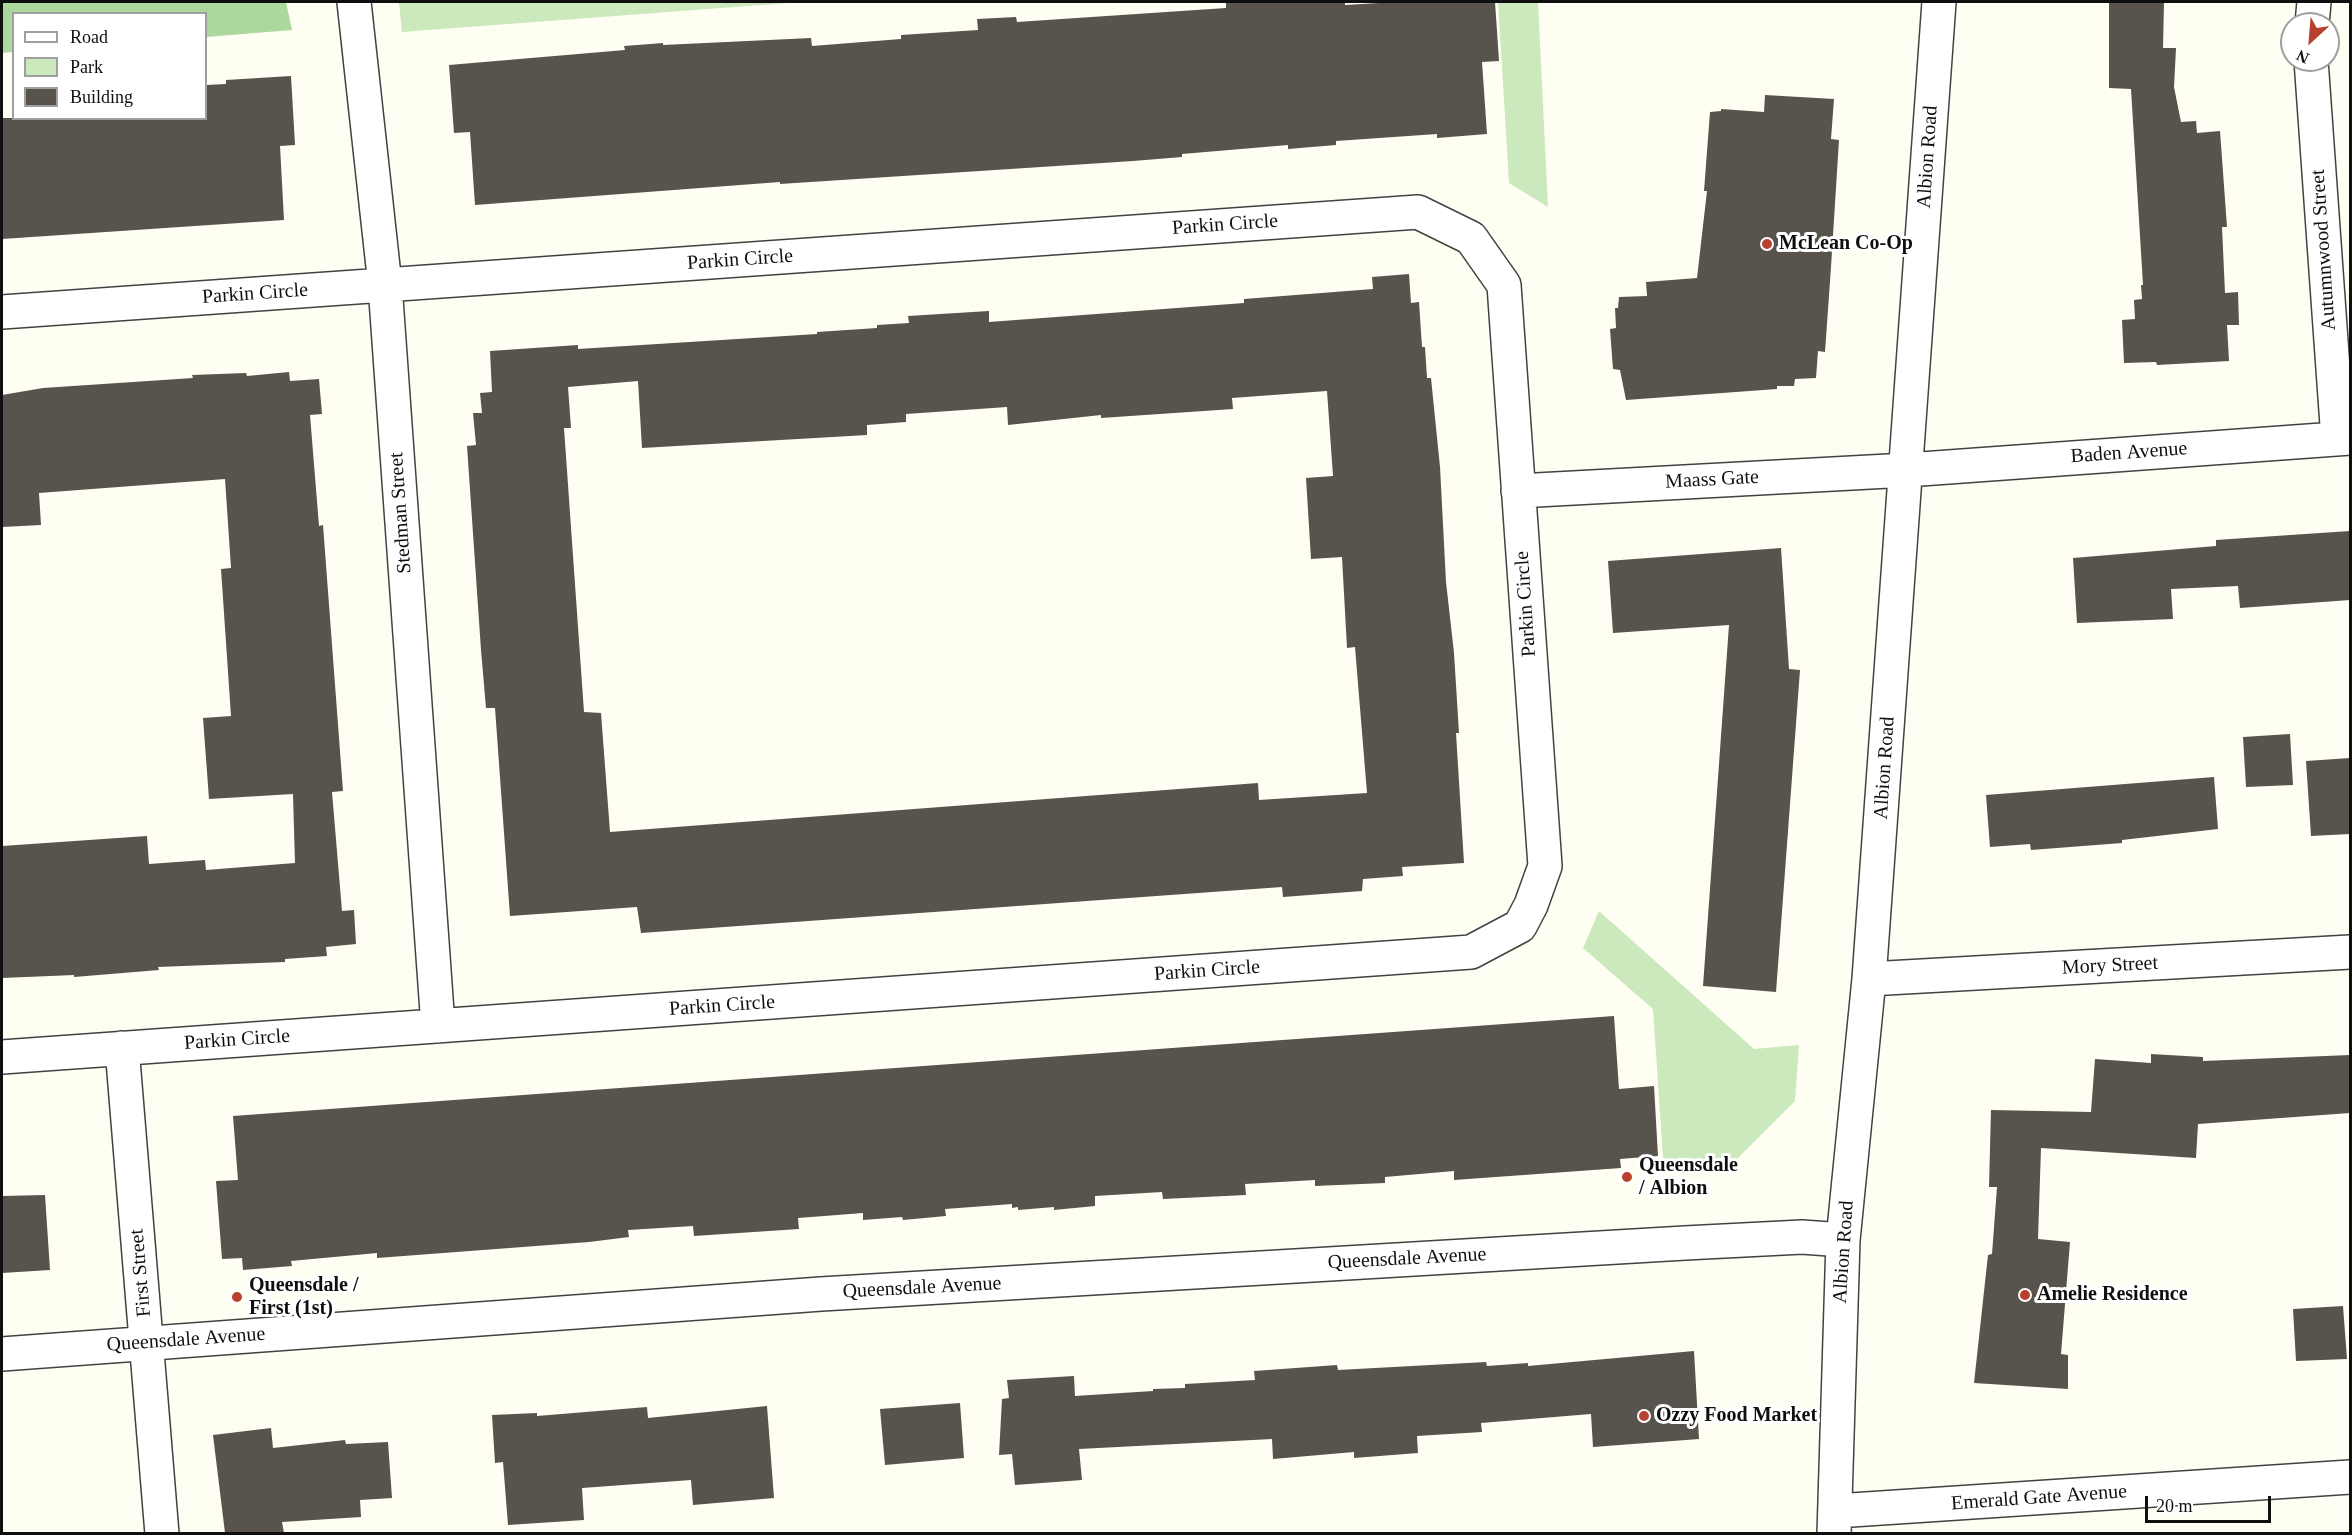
<!DOCTYPE html>
<html>
<head>
<meta charset="utf-8">
<style>
	body { margin:0 }
	#map { position:relative; width:2352px; height:1535px; overflow:hidden; background:#fefef3; font-family:"Times New Roman",serif }
	canvas { display:block }
	.frame { position:absolute; inset:0; border:3px solid #0f0f0f; pointer-events:none }
	.legend { position:absolute; left:12px; top:12px; width:195px; height:108px; box-sizing:border-box; background:#fff; border:2px solid #9f9f9f; margin:0; padding:8px 10px; list-style:none; font-size:18px; color:#0f0f0f }
	.legend li { display:flex; align-items:center; gap:12px; height:30px }
	.legend b { width:30px; border:2px solid #9f9f9f }
	.north { position:absolute; left:2280px; top:12px; width:60px; height:60px; box-sizing:border-box; background:#fff; border:2px solid #9f9f9f; border-radius:50%; rotate:206deg; font-size:16px; font-weight:700; line-height:24px; text-align:center; color:#0f0f0f }
	.north::after { content:''; display:block; margin:auto; width:21px; height:27px; background:#b9402e; clip-path:polygon(50% 0,100% 100%,50% 72%,0 100%) }
	.scale { position:absolute; left:2145px; top:1496px; width:126px; height:27px; box-sizing:border-box; border:3px solid #0f0f0f; border-top:0; padding-left:8px; font-size:18px; line-height:21px; white-space:nowrap; color:#0f0f0f; -webkit-text-stroke:4px #fff; paint-order:stroke }
</style>
</head>
<body>
<div id="map">
<canvas width="2352" height="1535"></canvas>
<div class="frame"></div>
<ul class="legend">
<li><b style="height:8px;background:#fff"></b>Road</li>
<li><b style="height:16px;background:#cce8bd"></b>Park</li>
<li><b style="height:16px;background:#58534c"></b>Building</li>
</ul>
<div class="north">N</div>
<div class="scale">20 m</div>
</div>
<script>
const context = document.querySelector('canvas').getContext('2d');
context.lineJoin = 'round';
function paint(path, color) { context.fillStyle = color; context.fill(path, 'evenodd'); }
function stroke(path, color, width, dash) { context.strokeStyle = color; context.lineWidth = width; context.lineCap = dash ? 'butt' : 'round'; context.setLineDash(dash || []); context.stroke(path); }
function write(font, color, halo, rows, align = 'center') {
  context.font = font + ' "Times New Roman",serif'; context.lineWidth = 6; context.setLineDash([]); context.textBaseline = 'middle'; context.strokeStyle = halo; context.fillStyle = color; for (const [text, x, y, turn = 0] of rows) {
    context.save(); context.translate(x, y); context.rotate((+turn || 0) * Math.PI / 180); context.textAlign = isNaN(turn) ? turn : align; if (halo) context.strokeText(text, 0, 0); context.fillText(text, 0, 0); context.restore();
  }
}
paint(new Path2D(`
	M399 2H801L402 32Z
	M1498 2H1538L1548 207 1509 183Z
	M1599 911 1754 1049 1799 1045 1795 1101 1727 1169 1664 1173 1653 1009 1583 948Z`), '#cce8bd');
paint(new Path2D(`
	M2 2H286L292 30 206 37V14H14L13 52 2 53Z`), '#add89d');
paint(new Path2D(`
	M1251 2H1345V5L1396 2H1495L1499 61 1482 62 1487 134 1437 138V134L1336 141V145L1288 149V145L1182 154V157L1133 161 780 184V182L475 205 470 132 454 133 449 65 625 50 624 46 663 43V45L811 38 812 46 901 39V35L978 30 977 19 1016 17 1017 22 1226 8V3Z
	M2109 2H2164L2163 48H2176L2174 87 2181 122 2196 121 2197 133 2220 131 2227 227H2222L2225 293 2238 292 2239 325H2227L2229 361 2157 365 2156 362 2124 363 2122 320 2135 319 2134 300 2142 299 2141 285H2143L2131 89 2109 88Z
	M291 76 295 145 280 146 284 220 2 239V118H206V85L226 84V80Z
	M1765 95 1834 99 1831 139 1839 140 1831 267 1825 352 1818 351 1816 378 1795 379 1794 386H1777V389L1626 400 1620 370 1613 369 1610 329 1616 328 1615 308H1618L1619 297 1647 296 1646 282 1697 278 1707 191H1704L1710 112 1721 111V109L1764 112Z
	M1409 274 1411 303 1419 302 1422 347H1425L1427 378H1431L1440 467 1446 582 1454 653 1459 733H1456L1464 863 1402 867 1403 876 1363 879 1362 891 1283 897 1282 887 641 933 637 907 510 916 495 708H486L481 650 467 446 476 445 473 413H482L480 393 492 392 490 351 578 345V349L817 334V332L877 328V325L909 323 908 316 989 311V322L1244 303V299L1373 289 1372 277ZM638 381 642 448 867 435V425L906 422V414L1007 407 1008 425 1101 415V418L1233 409 1232 398 1327 391 1333 476 1306 478 1311 559 1342 557 1347 648 1355 647 1367 793 1259 800 1258 783 610 832 601 713 584 712 564 428H571L568 387Z
	M289 372 290 381 319 379 322 414 310 415 319 526 323 525 343 791 332 792 342 911 354 910 356 944 326 947 327 956 285 959V962L158 967 159 970 74 977V975L2 978V846L147 836 149 864 205 860 206 870 295 863 293 794 209 799 203 718 231 716 221 569 231 568 225 479 39 493 41 525 2 527V395L43 388 193 378 192 375 246 373 247 376Z
	M2350 531V600L2240 608 2238 586 2171 589 2173 619 2077 623 2073 558 2216 546V540Z
	M1781 548 1789 669 1800 670 1776 992 1703 986 1729 625 1613 633 1608 561Z
	M2290 734 2293 785 2246 787 2243 737Z
	M2350 758V834L2311 836 2306 761Z
	M2214 777 2218 829 2122 840V843L2031 850 2030 844 1990 847 1986 795Z
	M1614 1016 1619 1089 1654 1086 1658 1156 1620 1159 1621 1168 1454 1180V1171L1385 1177V1183L1315 1186V1180L1245 1184 1246 1195 1163 1199 1162 1192 1095 1196V1206L1054 1210V1207L1018 1210V1207L1012 1208V1204L945 1209 946 1216 903 1220 902 1217 863 1220V1213L798 1218 799 1229 694 1236 693 1226 628 1230 629 1237 589 1242 377 1258V1253L291 1261 292 1266 243 1270 242 1258 222 1259 216 1181 238 1180 233 1116Z
	M2151 1054 2203 1057V1061L2350 1055V1113L2198 1124 2196 1158 2041 1148 2038 1239 2070 1242 2061 1354 2068 1355V1389L1974 1383 1988 1255 1992 1254 1997 1187H1989L1991 1110 2091 1112 2095 1059 2151 1063Z
	M45 1195 50 1270 2 1273V1196Z
	M2343 1306 2347 1359 2296 1361 2293 1309Z
	M1694 1351 1699 1439 1593 1447 1591 1414 1481 1423 1482 1432 1417 1436 1418 1453 1354 1458V1452L1273 1459 1272 1439 1079 1449 1082 1480 1015 1485 1012 1454 999 1455 1002 1399 1009 1398 1007 1380 1074 1376 1075 1396 1153 1391V1389L1185 1388V1384L1255 1380 1254 1371 1337 1365 1338 1370 1486 1362 1487 1366 1528 1363V1366Z
	M960 1403 964 1458 885 1465 880 1409Z
	M767 1406 774 1498 693 1505 691 1480 582 1488 584 1520 508 1525 503 1462 495 1463 492 1415 537 1413V1416L647 1407 648 1418Z
	M271 1428 273 1448 345 1440 346 1444 388 1442 392 1498 360 1500 361 1517 282 1522 284 1533H225L213 1435Z`), '#58534c');
const minor = new Path2D(`
	M354 2 385 285 438 1026
	M2312 24 2314 2
	M2311 60 2338 439
	M2 312 1418 212 1471 238 1504 285 1545 866 1531 905 1520 926 1471 952 2 1057
	M1518 491 1907 470 2350 438
	M1869 979 2350 952
	M122 1048 162 1534
	M2 1354 821 1294 1685 1243 1802 1237 1843 1240
	M1836 1511 2350 1477
	M1834 1534 1843 1240 1869 979 1939 2`);
stroke(minor, '#424242', 36);
stroke(minor, '#fff', 33);
for (const [x, y, r, color] of [
	[1767,244,6,"#b9402e"],
	[1627,1177,6,"#b9402e"],
	[2025,1295,6,"#b9402e"],
	[237,1297,6,"#b9402e"],
	[1644,1416,6,"#b9402e"]
]) { const dot = new Path2D(); dot.arc(x, y, r, 0, 2 * Math.PI); context.fillStyle = color; context.fill(dot); stroke(dot, '#fff', 2); }
write('20px', '#0f0f0f', '#fff', [
	["Albion Road",1928,157,-86],
	["Parkin Circle",1225,225,-4],
	["Autumnwood Street",2324,250,-94],
	["Parkin Circle",740,260,-4],
	["Parkin Circle",255,294,-4],
	["Baden Avenue",2129,453,-4],
	["Maass Gate",1712,480,-3],
	["Stedman Street",401,513,-94],
	["Parkin Circle",1526,604,-94],
	["Albion Road",1885,768,-86],
	["Mory Street",2110,966,-3],
	["Parkin Circle",1207,971,-4],
	["Parkin Circle",722,1006,-4],
	["Parkin Circle",237,1040,-4],
	["Albion Road",1844,1252,-86],
	["Queensdale Avenue",1407,1259,-3],
	["First Street",141,1273,-95],
	["Queensdale Avenue",922,1288,-3],
	["Queensdale Avenue",186,1340,-4],
	["Emerald Gate Avenue",2039,1498,-4]
]);
write('bold 20px', '#0f0f0f', '#fff', [
	["McLean Co-Op",1779,244],
	["Queensdale",1639,1166],
	["/ Albion",1639,1189],
	["Queensdale /",249,1286],
	["First (1st)",249,1309],
	["Amelie Residence",2037,1295],
	["Ozzy Food Market",1656,1416]
], 'left');
</script>
</body>
</html>
